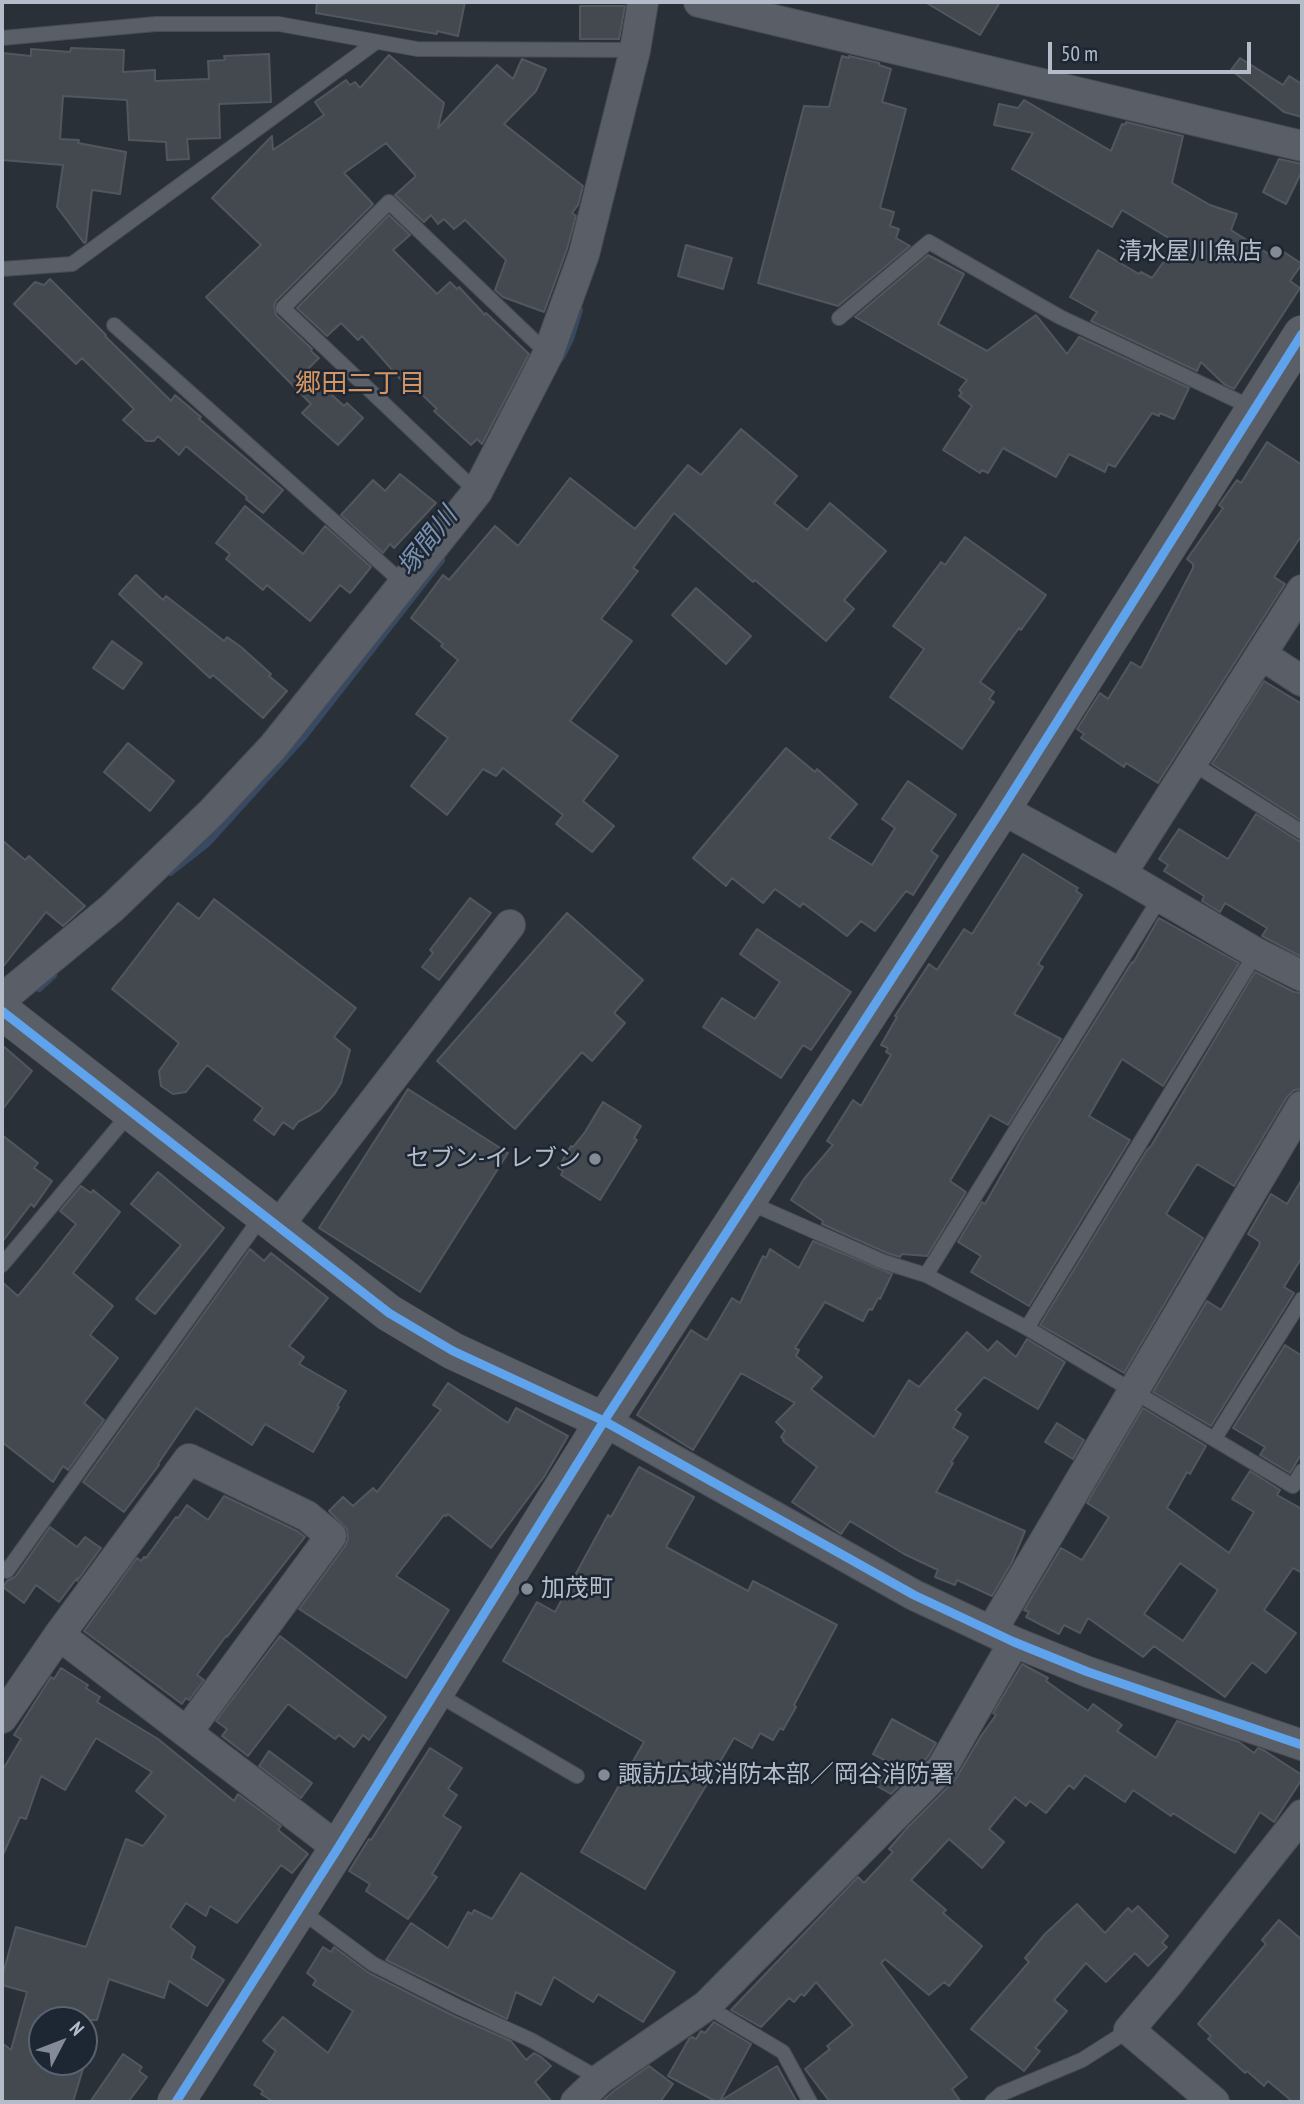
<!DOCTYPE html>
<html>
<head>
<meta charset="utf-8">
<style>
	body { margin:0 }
	#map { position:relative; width:1304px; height:2104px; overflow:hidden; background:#2a3038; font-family:"PT Sans Narrow",sans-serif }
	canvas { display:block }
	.frame { position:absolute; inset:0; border:4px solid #b4bcc9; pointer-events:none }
	.north { position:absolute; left:28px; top:2006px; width:70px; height:70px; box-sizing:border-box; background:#1d2633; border:2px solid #59626f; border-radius:50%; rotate:48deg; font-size:19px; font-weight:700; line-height:28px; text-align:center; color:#b4bcc9 }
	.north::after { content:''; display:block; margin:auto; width:24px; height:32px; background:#848b96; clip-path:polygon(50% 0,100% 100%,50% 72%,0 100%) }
	.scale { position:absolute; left:1048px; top:42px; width:203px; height:32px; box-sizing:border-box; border:4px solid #b4bcc9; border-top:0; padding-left:9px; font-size:21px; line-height:24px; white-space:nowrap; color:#b4bcc9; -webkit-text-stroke:5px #1d2633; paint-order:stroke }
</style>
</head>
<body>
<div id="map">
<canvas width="1304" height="2104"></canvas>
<div class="frame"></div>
<div class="north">N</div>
<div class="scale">50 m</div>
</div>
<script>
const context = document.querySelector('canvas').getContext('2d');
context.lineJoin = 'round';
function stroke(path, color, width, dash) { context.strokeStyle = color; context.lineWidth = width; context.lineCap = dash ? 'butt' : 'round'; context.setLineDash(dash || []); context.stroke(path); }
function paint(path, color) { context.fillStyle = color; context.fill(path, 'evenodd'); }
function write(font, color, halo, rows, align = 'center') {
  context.font = font + ' "PT Sans Narrow","Noto Sans JP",sans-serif'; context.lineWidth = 5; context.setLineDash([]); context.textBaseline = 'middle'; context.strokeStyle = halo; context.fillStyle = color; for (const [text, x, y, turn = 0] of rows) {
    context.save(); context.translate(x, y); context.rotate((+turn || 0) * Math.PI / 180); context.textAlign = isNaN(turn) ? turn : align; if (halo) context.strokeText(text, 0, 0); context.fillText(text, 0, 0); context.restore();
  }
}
stroke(new Path2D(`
	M561 357 570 339 579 310
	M170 872 207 843 303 737 441 560
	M39 988 53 975`), '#384963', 8);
const building = new Path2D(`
	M317 2H465L458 36 437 31V34L316 13Z
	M925 2H1000L980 35Z
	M580 6H625L619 39H580Z
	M71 48 124 50 123 72 155 70V81L209 79 208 61 225 60 224 56 269 54 271 102 219 104 220 138 187 139 189 159 167 160 166 142 129 140 127 100 63 96 60 139 79 140 78 143 126 152 120 194 92 190 86 242 84 243 57 207 63 165 2 160V53L31 56V49L70 52Z
	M389 55 444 103 438 128 497 65 513 79 522 59 546 69 536 91 504 124 583 186 578 205 572 213 576 216 567 249 544 312 503 297 495 290 506 260 465 220 454 229 444 219 438 224 431 215 424 222 395 195 416 176 386 143 344 173 373 204 276 301 274 306 276 315 312 349 311 351 319 358 306 371 344 406 347 403 363 418 338 445 302 413 311 404 206 297 261 245 212 198 272 136 273 150 324 115 315 102 346 80 350 85 355 82 360 88Z
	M842 56 849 58V56L879 63V65L891 69 882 102 906 109 880 208 894 212 890 226 899 229 896 238 910 246 838 306 758 283 804 106 829 107Z
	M1240 58 1283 85 1289 76 1302 84V117L1284 112 1231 70Z
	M1024 100 1111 151 1122 124 1125 125 1126 122 1183 136 1172 183 1210 205 1237 214 1231 230 1275 258 1281 250 1302 264 1290 281 1300 288 1234 389 1224 384 1201 362 1197 371 1091 321 1097 312 1070 297 1098 250 1139 274 1141 272 1152 278 1177 243 1122 210 1112 227 1012 169 1033 133 994 125 999 104 1018 108Z
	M1279 159 1302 164V171L1286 204 1263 192Z
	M389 215 410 235 393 250 437 294 450 282 457 289 459 287 485 315 486 313 529 354 482 444 477 439 471 445 434 411 437 409 406 379 403 382 362 336 358 340 341 323 327 336 297 308Z
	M686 245 732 258 723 289 678 276Z
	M928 255 964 274 938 324 987 351 1036 315 1067 354 1079 337 1189 388 1174 419 1160 413 1159 416 1152 413 1115 467 1108 464 1105 472 1069 454 1056 477 1003 448 988 473 982 470 980 473 943 450 972 406 959 396 962 393 959 390 967 380 855 317Z
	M50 279 106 335 105 336 171 401 175 395 201 417 199 419 283 490 263 513 246 499 247 497 186 446 179 455 158 436 154 441H146L141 436 123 420 134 409 82 358 76 364 14 304 35 282 44 285Z
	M741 429 797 476 774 503 807 530 830 503 886 551 844 600 854 609 826 641 755 580 753 582 674 513 633 568 638 571 601 619 632 641 570 721 618 756 583 801 614 826 592 852 556 824 563 815 503 768 496 776 483 769 447 815 411 786 448 738 416 714 458 660 441 646 443 644 411 618 443 575 449 580 495 526 518 546 570 478 635 529 688 465 701 475Z
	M1267 442 1302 465V535L1274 577 1285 584 1158 783 1126 763 1124 767 1081 738 1084 734 1077 729 1100 693 1108 699 1131 662 1141 668 1193 568V564L1187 559 1223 508 1219 505 1237 480 1241 483Z
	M400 474 436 503 394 548 390 544 383 553 341 515 373 480 385 491Z
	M245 506 303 554 325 526 371 567 350 593 340 585 310 621 267 585 263 590 226 559 230 554 216 543Z
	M965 537 1046 595 1021 630 1019 628 980 682 994 692 989 699 994 702 962 749 890 697 924 649 893 626 941 562 945 565Z
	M136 575 163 600 166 596 224 641 227 637 241 647 271 674 269 676 287 691 263 718 213 675 210 678 119 594Z
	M696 588 751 636 726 664 672 615Z
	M112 641 142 663 123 689 93 668Z
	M1264 681 1302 704V821L1212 764Z
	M128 743 174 781 150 811 104 772Z
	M786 748 815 772 817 769 857 804 829 838 872 865 895 828 882 819 908 781 956 815 931 851 938 856 913 895 906 891 875 931 861 921 847 936 803 903 800 907 775 889 763 903 732 878 726 886 693 858Z
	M1256 814 1297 840 1302 842V957L1262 936 1267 928 1225 903 1220 912 1202 901 1204 896 1164 871 1168 865 1159 859 1179 829 1228 859Z
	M2 840 25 860 29 856 85 906 63 926 46 912 2 968Z
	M1023 854 1078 888 1076 891 1082 895 1038 964 1043 967 1014 1014 1061 1039 1008 1125 990 1115 950 1181 966 1192 927 1256 902 1254 900 1257 887 1253 822 1224 823 1221 791 1200 804 1179 833 1145 827 1141 853 1100 861 1106 891 1055 886 1052 888 1048 881 1045 897 1017 895 1016 929 964 937 970 964 929 972 934Z
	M470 898 491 913 439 980 422 967 433 953 430 950Z
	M214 899 356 1008 334 1037 350 1050 341 1083 335 1093 320 1110 298 1122 293 1129 283 1122 274 1135 254 1120 263 1108 207 1065 186 1092 173 1094 161 1086 159 1071 179 1043 112 989 178 903 199 919Z
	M567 913 643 980 614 1013 625 1023 592 1061 582 1052 515 1129 437 1061Z
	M1159 918 1239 963 1163 1086 1122 1059 1089 1116 1130 1140 1029 1306 971 1272 981 1256 958 1242 982 1202 985 1204 1024 1135 1132 962 1133 963Z
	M757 929 851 992 811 1050 803 1045 781 1078 703 1027 722 998 755 1019 780 982 740 954Z
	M1255 972 1294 992 1302 993V1089L1294 1090 1287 1097 1234 1186 1197 1164 1166 1214 1203 1238 1124 1373 1040 1325 1147 1150 1151 1146Z
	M2 1045 32 1071 2 1110Z
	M408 1089 508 1153 420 1292 319 1228Z
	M603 1102 641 1126 634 1138 637 1140 600 1200 561 1175 563 1171 558 1168 571 1146 573 1147 585 1132Z
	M2 1135 38 1163 34 1168 52 1181 34 1207 31 1204 2 1242Z
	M158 1172 224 1228 155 1314 136 1299 181 1245 131 1204Z
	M1302 1179V1257L1284 1287 1294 1293 1211 1426 1153 1392 1207 1301 1221 1310 1259 1246 1260 1242 1248 1234 1271 1194 1287 1204Z
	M81 1186 91 1193 93 1190 120 1212 73 1273 113 1306 90 1335 118 1358 84 1403 104 1420 68 1470 63 1466 53 1482 2 1442V1282L18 1296 38 1272 76 1224 60 1211Z
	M813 1241 892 1274 880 1299 878 1298 872 1310 869 1309 863 1321 825 1302 795 1348 799 1350 796 1356 822 1377 811 1389 874 1437 909 1380 919 1387 967 1332 988 1351 997 1341 1016 1357 1027 1339 1065 1362 1038 1409 984 1377 955 1410 961 1414 953 1428 968 1437 951 1462 953 1463 936 1492 1025 1531 1012 1562 992 1596 957 1580 955 1585 935 1577 938 1570 904 1554 850 1521 841 1534 792 1502 817 1467 783 1441 784 1440 781 1437 785 1431 776 1422 795 1403 741 1373 693 1450 637 1415 691 1330 707 1340 732 1298 740 1303 763 1256 766 1258 770 1249 799 1268Z
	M250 1249 264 1261 271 1253 328 1298 289 1346 304 1357 299 1364 346 1391 337 1406 339 1407 313 1452 265 1424 252 1445 196 1408 158 1464 159 1465 124 1512 83 1482Z
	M1285 1345 1302 1356V1453L1290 1473 1260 1455 1265 1447 1233 1428Z
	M448 1383 508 1423 516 1408 568 1436 544 1477 491 1548 448 1514 446 1516 444 1515 396 1576 449 1610 406 1678 299 1609 345 1546 348 1539 347 1529 329 1511 343 1497 353 1506 373 1488 377 1492 441 1410 433 1405Z
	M1143 1408 1206 1446 1190 1474 1187 1472 1167 1508 1229 1553 1254 1512 1232 1499 1250 1471 1280 1490 1277 1495 1302 1509V1573L1293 1568 1264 1610 1296 1633 1266 1673 1252 1662 1225 1697 1154 1646 1143 1657 1088 1618 1080 1633 1064 1625 1059 1634 1026 1617 1029 1612 1024 1610 1061 1548 1082 1560 1109 1517 1087 1503ZM1180 1563 1218 1590 1183 1641 1144 1614Z
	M1057 1423 1084 1440 1073 1459 1045 1442Z
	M639 1467 694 1497 666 1547 748 1591 753 1581 837 1625 794 1705 796 1707 783 1730 780 1728 773 1740 760 1733 752 1748 734 1738 645 1889 581 1852 644 1742 503 1661 537 1602 555 1612 608 1515 611 1517Z
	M224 1496 297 1531 305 1537 227 1637 226 1636 197 1675 204 1680 189 1700 186 1698 182 1704 84 1631 137 1558 141 1561 144 1557 146 1558 176 1517 178 1518 187 1505 208 1520Z
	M50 1527 77 1547 85 1537 101 1548 77 1581V1578L59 1602 36 1585 24 1603 3 1587 7 1581 15 1577Z
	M280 1636 386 1717 369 1740 363 1735 354 1747 339 1735 335 1739 288 1704 248 1756 222 1736 227 1729 216 1721Z
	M1022 1664 1048 1678 1046 1681 1088 1711 1093 1704 1122 1725 1117 1731 1156 1758 1177 1721 1239 1742 1254 1753 1258 1748 1265 1751 1302 1775V1779L1274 1822 1260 1812 1235 1853 1173 1813 1171 1816 1133 1790 1125 1802 1085 1775 1074 1789 1069 1785 1046 1813 1030 1801 1026 1806 1015 1797 989 1829 1004 1842 982 1868 949 1839 911 1880 946 1910 943 1913 982 1946 949 1986 944 1982 929 1995 885 1959 881 1963 967 2077 952 2089 961 2102H830L805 2069 830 2049 827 2046 853 2025 816 1982 804 1996 801 1994 794 2002 789 1998 761 2027 731 2010 858 1877 864 1883 893 1852 889 1849 908 1827 955 1780 981 1736 996 1715 993 1713Z
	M61 1668 88 1685 86 1688 100 1697 97 1702 158 1739 234 1801 238 1794 281 1826 278 1830 308 1854 292 1873 281 1865 237 1923 210 1906 206 1916 186 1903 170 1927 195 1947 191 1958 224 1980 207 2006 169 1981 164 1998 109 1979 97 2020H42V2062H85L73 2102H2V2043L11 2050 27 1992 2 1985V1977L16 1927 86 1947 126 1839 143 1846 166 1816 136 1791 152 1772 96 1738 65 1790 41 1776 26 1819 20 1817 2 1857V1771L21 1739 14 1735 51 1677 54 1679Z
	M892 1719 936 1743 928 1757 891 1794 875 1785 888 1762 873 1754Z
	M430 1748 462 1768 448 1789 457 1795 443 1816 461 1827 432 1874 437 1877 408 1919 366 1891 370 1884 349 1871 369 1839 371 1840Z
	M269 1751 312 1783 301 1798 259 1766Z
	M521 1873 675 1972 643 2022 598 1994 593 2002 554 1977 541 2005 516 1992 507 2019 386 1960 411 1923 448 1948 468 1912 472 1914 474 1910 492 1919Z
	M1077 1904 1105 1933 1128 1908 1132 1912 1138 1906 1168 1936 1162 1943 1167 1947 1148 1966 1135 1953 1106 1982 1086 1963 1054 2000 1067 2011 1035 2048 1040 2051 1024 2071 971 2029 1029 1962 1025 1958 1045 1934Z
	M1279 1920 1302 1940V2102H1293L1268 2081 1264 2086 1247 2071 1245 2073 1208 2039 1211 2036 1198 2024 1266 1944 1262 1940Z
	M323 1947 331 1952 334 1947 369 1973 454 2016 511 2041 526 2060 534 2053 541 2057 551 2066 535 2082 552 2102H274L261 2094 263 2091 254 2085 276 2051 263 2041 283 2017 328 2053 353 2011 313 1985 316 1980 307 1973Z
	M714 2022 751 2044 720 2101 777 2066 797 2102H717L668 2076 689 2039 692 2037 696 2039 701 2031 705 2033Z
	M123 2054 142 2067 139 2071 147 2077 128 2102H90Z
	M649 2066 673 2084 660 2102H601L615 2090Z`);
paint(building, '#444950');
stroke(building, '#52575f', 2);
const service = new Path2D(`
	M2 38 156 24H279L417 49 635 50
	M2 269 72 264 376 42
	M839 318 929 242 1060 317 1255 409
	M114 325 403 583
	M477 492 283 308 389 202 548 354
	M1192 763 1302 832
	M748 1202 884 1262 926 1275 1027 1328 1293 1486 1302 1471
	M2 1265 130 1113
	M926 1275 1160 898
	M1027 1328 1256 953
	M1215 1438 1302 1299
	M2 1568 7 1571 262 1216
	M437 1694 577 1776
	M300 1910 373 1964 458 2007 531 2040 600 2079
	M706 2006 783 2052 810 2102
	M992 2102 1001 2094 1082 2060 1129 2030`);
const minor = new Path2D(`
	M699 2 1302 146
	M1262 655 1302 681
	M1002 809 1121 874 1256 953 1302 976
	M1121 874 1302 590
	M2 999 112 908 212 812 273 747 477 492 548 354 584 254 635 50 643 2
	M278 1226 510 925
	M604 1421 914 1595 1014 1642 1088 1672 1302 1745
	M992 1630 1302 1106
	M2 1718 59 1635
	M187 1732 331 1536 307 1516 189 1459 59 1635 338 1848
	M576 2102 600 2079 706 2006 942 1768 1014 1642
	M1214 2102 1129 2030 1168 1984 1302 1815`);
const tertiary = new Path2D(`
	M2 1011 389 1313 453 1351 604 1421
	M176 2102 338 1848 604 1421 1002 809 1302 334`);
stroke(service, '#484c53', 16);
stroke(minor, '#484c53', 32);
stroke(tertiary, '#484c53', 38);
stroke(service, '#5a5e66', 14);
stroke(minor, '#5a5e66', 30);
stroke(tertiary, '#5a5e66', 37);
stroke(new Path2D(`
	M2 1011 389 1313 453 1351 604 1421 914 1595 1014 1642 1088 1672 1302 1745
	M176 2102 338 1848 604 1421 1002 809 1302 334`), '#60a3ed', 9);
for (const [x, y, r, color] of [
	[1276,252,7,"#848b96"],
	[595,1159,7,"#848b96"],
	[527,1589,7,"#848b96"],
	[604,1775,7,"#848b96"]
]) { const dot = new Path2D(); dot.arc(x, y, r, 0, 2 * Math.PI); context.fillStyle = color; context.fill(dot); stroke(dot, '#1d2633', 2.5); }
write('24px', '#b4bcc9', '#1d2633', [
	["清水屋川魚店",1262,252],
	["セブン-イレブン",581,1159],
	["加茂町",541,1589,"left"],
	["諏訪広域消防本部／岡谷消防署",618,1775,"left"]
], 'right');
write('26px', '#d59563', '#1d2633', [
	["郷田二丁目",360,385]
]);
write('italic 26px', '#7c92b1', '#1d2633', [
	["塚間川",428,542,-52]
]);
</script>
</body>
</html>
